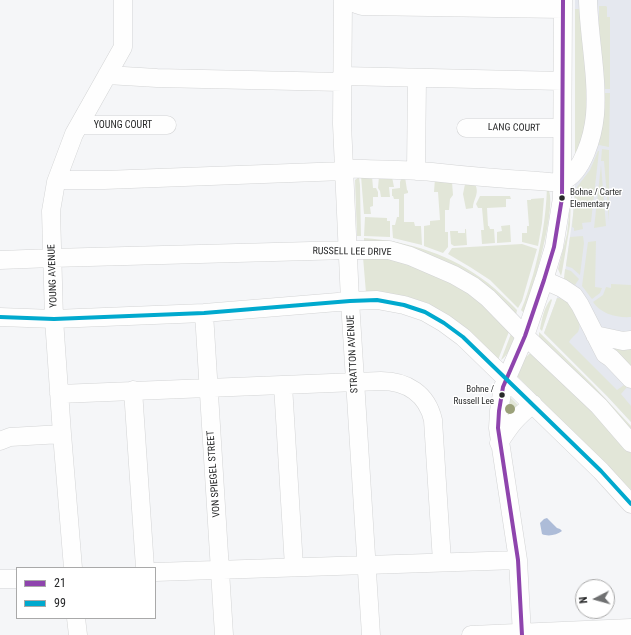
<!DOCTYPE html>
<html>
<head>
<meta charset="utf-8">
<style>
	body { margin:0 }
	#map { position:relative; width:631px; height:635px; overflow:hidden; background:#f5f6f8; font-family:"Roboto Condensed",sans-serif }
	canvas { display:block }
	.legend { position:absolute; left:16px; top:567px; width:140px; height:52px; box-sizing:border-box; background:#fff; border:1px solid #a9a9a9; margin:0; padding:5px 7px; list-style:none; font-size:12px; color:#272829 }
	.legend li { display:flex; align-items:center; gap:8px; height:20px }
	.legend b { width:20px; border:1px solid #a9a9a9 }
	.north { position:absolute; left:575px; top:579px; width:40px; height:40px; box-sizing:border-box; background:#fff; border:1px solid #a9a9a9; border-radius:50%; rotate:264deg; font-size:11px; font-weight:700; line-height:16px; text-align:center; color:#272829 }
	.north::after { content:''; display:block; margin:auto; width:14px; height:18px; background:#6f7071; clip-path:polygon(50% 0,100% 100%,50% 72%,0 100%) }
</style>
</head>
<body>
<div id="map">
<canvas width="631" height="635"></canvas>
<ul class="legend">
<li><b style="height:5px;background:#8e44ad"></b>21</li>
<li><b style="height:5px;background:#00a9ce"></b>99</li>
</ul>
<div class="north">N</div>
</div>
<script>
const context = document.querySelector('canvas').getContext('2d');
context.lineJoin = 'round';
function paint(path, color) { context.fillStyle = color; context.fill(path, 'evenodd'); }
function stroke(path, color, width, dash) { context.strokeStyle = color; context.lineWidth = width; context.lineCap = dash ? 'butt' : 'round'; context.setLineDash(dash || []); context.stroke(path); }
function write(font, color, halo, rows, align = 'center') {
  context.font = font + ' "Roboto Condensed",sans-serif'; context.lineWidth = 3; context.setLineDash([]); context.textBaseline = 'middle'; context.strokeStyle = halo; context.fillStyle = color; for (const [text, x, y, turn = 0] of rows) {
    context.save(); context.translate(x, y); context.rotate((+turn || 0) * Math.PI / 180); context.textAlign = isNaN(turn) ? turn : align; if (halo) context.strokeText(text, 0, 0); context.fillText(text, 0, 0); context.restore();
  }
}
paint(new Path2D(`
	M575 0H631V422L607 396 544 333 564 279 573 215 575 193Z`), '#e5e8ef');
paint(new Path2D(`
	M599 6H606L607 7V17H610V89H605L599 27Z
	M575 9H582L589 88 584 138 575 156Z
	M605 93H610L609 147 599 145 603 120Z
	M602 149 609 150V221L604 161H601Z
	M598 151H599L591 222 582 223 583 229 574 231V228L572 227 575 193 577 187 590 170Z
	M601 165 606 226 594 228Z
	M361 176H372L373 188H376L378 192V197H373V206L370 207 371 214H364Z
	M379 176 392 177 394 187H389L390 197H381L380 191 378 188Z
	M359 177 360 185 361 236H357L355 180Z
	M402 177H405L407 190 408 191V193L404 194V222H414L415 226H421L422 245 393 238 392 225H395L397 217H399V199H394L393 196H392V189L400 188V182Z
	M435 178 452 182 453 195 450 199 449 210H445V232H448V247L443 253 424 246V226L430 225V221L440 220 438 192H434Z
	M465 184H475C480 194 473 199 473 208L466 209 463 194Z
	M547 187C560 201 531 294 524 313L521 310C526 299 529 287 533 275 541 246 546 218 547 187Z
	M480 196H510L511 199H506V207L487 208 488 226H489L490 229H494L495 243 482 244 481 230H484L482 208H478L476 204Z
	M571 196 570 225 562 272 561 276 558 269 567 234Z
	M544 198 542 223 538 246 522 242V233H527V226H529L527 200H531V199Z
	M365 217 387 218V221H390V237L364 236Z
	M510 225 511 242 497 243V232L502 231 501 226Z
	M465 229H466L467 245 454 246 451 244 450 231H458V233H465Z
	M583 236 584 243 580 275 572 268 566 266 570 237Z
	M364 238C409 241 452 255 488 283 498 291 508 301 517 310L516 315 491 293 364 243Z
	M596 241 595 287 602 288 600 293 592 299 582 286 588 242Z
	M522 244 537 249 522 301 518 308 490 280 470 267 448 254 452 248Z
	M363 257 394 259 463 287 510 329 498 360 485 349 366 293Z
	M565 269 571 271 579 279 575 285 564 279Z
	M611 284 631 285V317C617 318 601 314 593 302L603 295 606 287 611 288Z
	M557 298 567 299C571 308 584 322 578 332 575 335 571 338 569 342L617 390 624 385 627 387 621 394 631 406V422L607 396 544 333Z
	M551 299 552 300 542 331 540 329C542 319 544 307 551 299Z
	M512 331C513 333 515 336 515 338 514 344 506 357 501 360Z
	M539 332 592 384 631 426V434L539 337Z
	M631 345V368L614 349 612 346Z
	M529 354H533L608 427 631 453V493L517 376 524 359Z
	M508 395 520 407 505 418Z`), '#e2e6d8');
paint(new Path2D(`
	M547 518 557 528 560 529 562 531C557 535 548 537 542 534L540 523 544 519Z`), '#adbcd8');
const minor = new Path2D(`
	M343 0 342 124 350 301 371 635
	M344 0 362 6 563 9
	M107 75 157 78 342 82
	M343 76 562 81
	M79 125H167
	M466 128H562
	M344 168C374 170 403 169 432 172 468 176 503 179 539 181 545 181 557 184 563 181 583 172 593 136 595 115 598 77 589 38 588 0
	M416 171 417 78
	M57 180H104L344 171
	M0 260 52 258 348 250H389L410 256 454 275 473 286 488 298 525 336 599 406 631 443
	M544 280 562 288 574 296 580 305 605 354 611 358 631 379
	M204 313 224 635
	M0 317 54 319 204 313 350 301 377 300 404 305 425 312 444 323 463 337 601 471 631 504
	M595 335 623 341 631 340
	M283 385 294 567
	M133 390 145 568
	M59 394 381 381C407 381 427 394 433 420L442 562
	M0 441 10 437 62 434
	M499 443C511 424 516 418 533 404
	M73 568 62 434 54 319 51 211 56 182 74 134 123 47V0
	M155 572 518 560
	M0 579H17
	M76 618 78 635
	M471 635 631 628
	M522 635 518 560 498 428 499 411 503 387 525 336 544 280 554 247 562 198 563 0`);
stroke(minor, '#d3d4d5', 19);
stroke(minor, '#fefefe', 18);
stroke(new Path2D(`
	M522 635 518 560 498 428 499 411 503 387 525 336 544 280 554 247 562 198 563 0`), '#8e44ad', 4);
stroke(new Path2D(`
	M0 317 54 319 204 313 350 301 377 300 404 305 425 312 444 323 463 337 601 471 631 504`), '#00a9ce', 4);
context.fillStyle = '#9ba17a';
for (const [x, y] of [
	[510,409]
]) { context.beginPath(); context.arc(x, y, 5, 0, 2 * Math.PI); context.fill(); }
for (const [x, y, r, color] of [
	[562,198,3.5,"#272829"],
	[502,395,3.5,"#272829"]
]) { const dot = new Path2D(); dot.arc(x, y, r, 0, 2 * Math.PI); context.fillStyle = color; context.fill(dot); stroke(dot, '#fff', 1.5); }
write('9px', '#272829', '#fff', [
	["Bohne / Carter",570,193],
	["Elementary",570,205],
	["Bohne /",494,390,"right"],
	["Russell Lee",494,402,"right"]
], 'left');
write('10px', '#272829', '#fff', [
	["YOUNG COURT",123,125],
	["LANG COURT",514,128,1],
	["RUSSELL LEE DRIVE",352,252,1],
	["YOUNG AVENUE",53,276,-92],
	["STRATTON AVENUE",353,354,-93],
	["VON SPIEGEL STREET",214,474,-94]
]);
</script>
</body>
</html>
